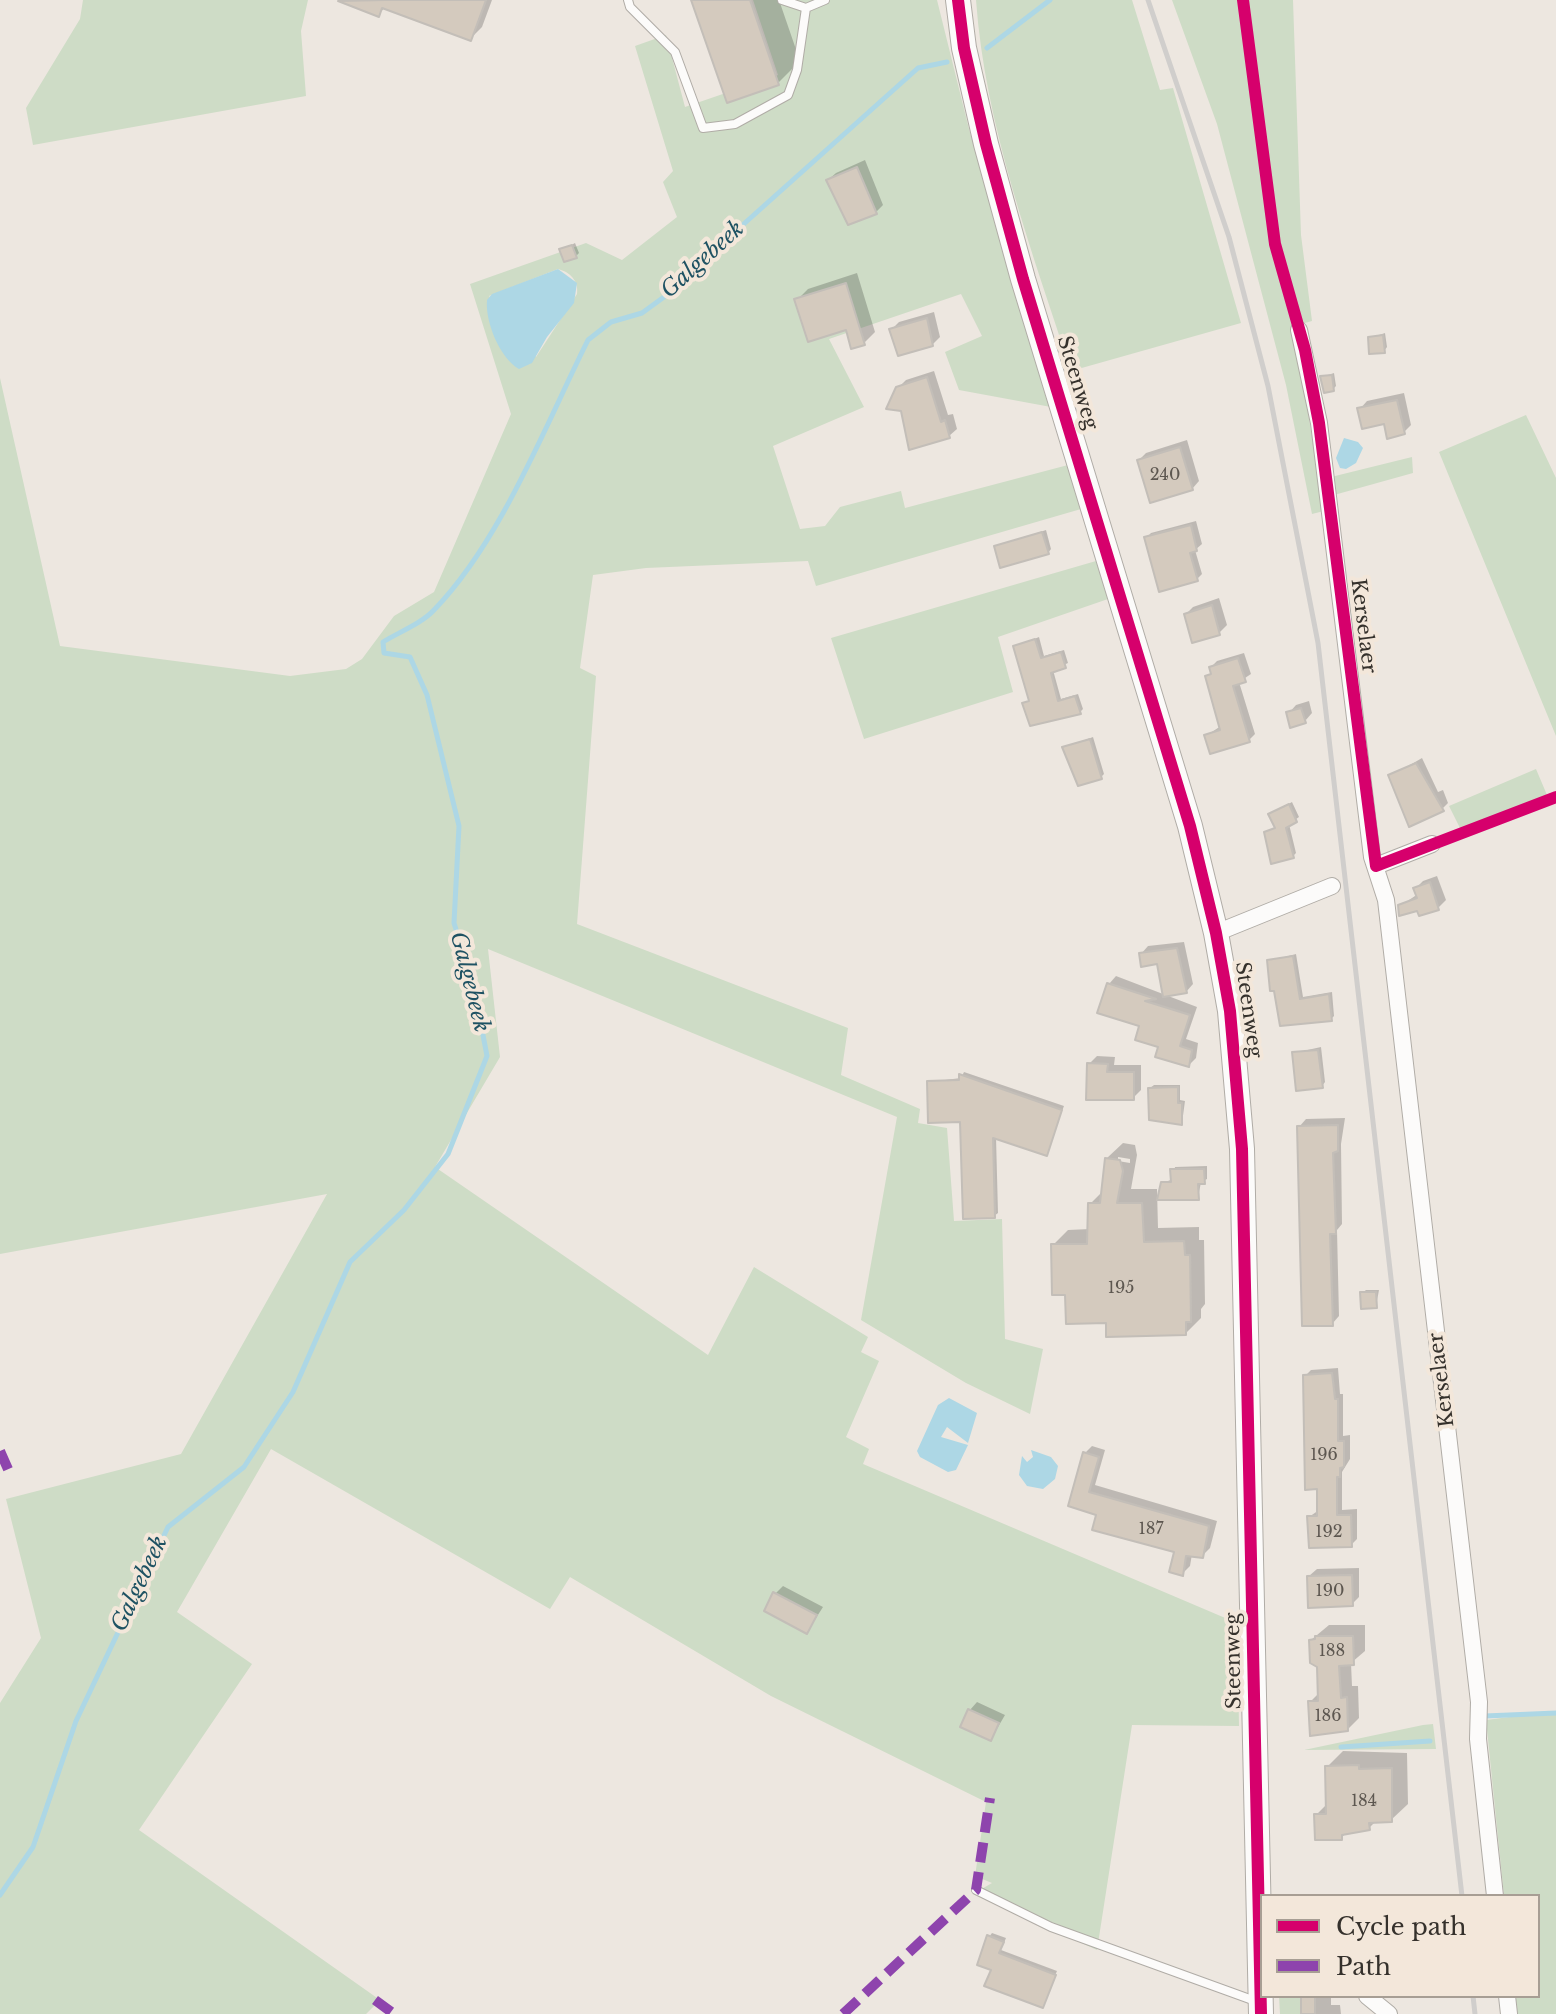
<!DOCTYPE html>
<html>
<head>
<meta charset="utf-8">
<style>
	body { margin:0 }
	#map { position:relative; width:1556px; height:2014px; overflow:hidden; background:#ede7e0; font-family:"Libre Baskerville",serif }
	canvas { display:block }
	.legend { position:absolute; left:1260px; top:1894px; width:280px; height:104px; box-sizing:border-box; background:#f3e7da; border:2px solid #a79e94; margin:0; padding:10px 14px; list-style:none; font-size:24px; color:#35312c }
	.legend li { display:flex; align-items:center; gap:16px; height:40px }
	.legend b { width:40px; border:2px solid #a79e94 }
</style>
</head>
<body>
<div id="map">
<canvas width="1556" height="2014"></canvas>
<ul class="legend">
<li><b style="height:10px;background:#d6006c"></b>Cycle path</li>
<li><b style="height:10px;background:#8e44ad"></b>Path</li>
</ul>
</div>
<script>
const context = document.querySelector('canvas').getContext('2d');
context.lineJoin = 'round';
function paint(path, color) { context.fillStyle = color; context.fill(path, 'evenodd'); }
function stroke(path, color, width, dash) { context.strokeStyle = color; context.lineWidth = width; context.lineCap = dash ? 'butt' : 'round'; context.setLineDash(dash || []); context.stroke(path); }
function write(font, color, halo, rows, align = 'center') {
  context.font = font + ' "Libre Baskerville",serif'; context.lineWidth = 8; context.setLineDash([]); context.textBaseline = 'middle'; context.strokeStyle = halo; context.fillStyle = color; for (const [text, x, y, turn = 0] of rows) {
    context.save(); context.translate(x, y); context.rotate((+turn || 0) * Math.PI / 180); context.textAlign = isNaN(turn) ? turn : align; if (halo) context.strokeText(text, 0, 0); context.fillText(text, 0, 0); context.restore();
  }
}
paint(new Path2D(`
	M83 0H308L301 31 306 96 33 145 26 108 80 19Z
	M753 0H937L969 129 1051 407 959 390 945 352 982 336 961 294 829 339 864 407 773 446 800 529 825 526 840 507 901 491 905 508 1068 465 1081 509 816 586 808 561 646 568 593 575 580 668 596 676 577 924 848 1028 841 1075 920 1109 918 1123 947 1128 954 1221 1002 1219 1005 1339 1043 1349 1030 1414 966 1383 861 1320 897 1117 488 949 500 1057 435 1167 708 1355 754 1267 868 1337 861 1352 879 1361 846 1437 869 1449 863 1464 1237 1623 1239 1726 1132 1725 1097 1950 973 1894 992 1883 975 1876 986 1802 771 1696 570 1577 550 1609 271 1449 177 1612 252 1664 139 1830 380 2000 366 2014H0V1703L41 1638 6 1499 181 1454 327 1194 0 1254V378L60 646 290 676 346 669 362 659 394 616 434 592 511 414 470 284 586 243 622 260 677 217 663 182 673 171 635 46 666 35 685 107 778 75ZM558 269C570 272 579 281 577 294L536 357 489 296Z
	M976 0H1132L1160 90 1173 88 1241 323 1071 371C1032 251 985 126 976 0Z
	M1172 0H1293L1301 235 1312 321 1294 326 1324 511 1312 514 1286 385 1217 124Z
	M1526 415 1556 478V736L1439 452Z
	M1412 457 1413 473 1334 495 1331 477Z
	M1096 561 1108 599 998 637 1013 692 864 739 831 638Z
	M1536 769 1547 795 1461 830 1449 806Z
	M1556 1711V2014H1516L1514 1996H1538V1896H1504L1486 1720Z
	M1433 1724 1436 1749 1304 1750 1423 1725Z
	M1279 1996H1300V2014H1280Z`), '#cedcc6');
paint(new Path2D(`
	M558 269 577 283 574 303 547 337 532 363 519 369C500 358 485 322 487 300L492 294Z
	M1344 438 1358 442 1363 448 1356 463 1346 469 1340 468 1336 458Z
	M949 1398 977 1413 968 1443 947 1427 941 1437 968 1445 956 1470 948 1472 920 1457 917 1451 938 1405Z
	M1031 1450 1051 1457 1058 1466 1055 1479 1043 1489 1027 1486 1019 1475 1022 1456 1027 1462 1033 1457Z`), '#add7e5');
paint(new Path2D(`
	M341 0H492L482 27 470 39 385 8 378 14Z
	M693 0H779L800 61 778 83Z
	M865 160 883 205 876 212 828 180 836 173Z
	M575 243 579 253 576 256 562 250Z
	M857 273 875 332 864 343 847 328 797 300 808 289Z
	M934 312 940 337 932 345 891 330 899 322Z
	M1385 333 1387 347 1384 351 1370 338Z
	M934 371 948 415 953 414 957 429 949 436 898 388 906 380Z
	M1334 373 1336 386 1333 389 1322 377Z
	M1404 393 1411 425 1404 432 1360 409 1367 401Z
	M1187 440 1199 481 1192 489 1139 460 1146 453Z
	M1196 521 1202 544 1195 550 1202 574 1197 579 1146 538 1151 533Z
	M1046 530 1051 549 1048 553 996 547Z
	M1219 598 1227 625 1219 633 1186 614 1193 607Z
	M1039 637 1044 656 1064 650 1068 663 1053 670 1061 699 1078 694 1083 709 1080 712 1024 704 1031 699 1015 647Z
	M1244 653 1251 674 1239 682 1255 734 1249 740 1207 735 1221 726 1207 677 1213 671 1211 667 1217 661Z
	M1309 701 1312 713 1305 721 1289 713 1296 705Z
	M1093 737 1104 774 1101 777 1064 748Z
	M1422 758 1438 792 1443 790 1448 803 1442 809 1391 776Z
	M1292 802 1299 817 1289 824 1296 853 1293 856 1266 833 1277 827 1274 812Z
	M1437 876 1446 900 1438 908 1400 906 1418 894 1416 888 1423 881Z
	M1184 942 1193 984 1186 992 1159 962 1141 954 1148 946Z
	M1296 954 1303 997 1332 992 1334 1016 1331 1019 1282 1024 1269 961Z
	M1116 976 1197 1007 1186 1039 1198 1043 1196 1058 1189 1065 1160 1046 1141 1025 1109 984Z
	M1321 1047 1325 1082 1322 1086 1294 1053Z
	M1097 1056 1115 1057 1114 1065H1141V1090L1133 1098 1089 1064Z
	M964 1072 1064 1106 1046 1153 996 1137 998 1213 994 1216 962 1120 929 1082 961 1078Z
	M1154 1085H1180V1100L1185 1101 1182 1123 1150 1088Z
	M1345 1118 1341 1144 1342 1224 1337 1230 1339 1316 1332 1324 1299 1127 1306 1119Z
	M1123 1143 1135 1145 1137 1155 1131 1189H1157L1158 1228 1199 1227V1240H1204L1205 1304 1201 1309V1318L1186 1333 1108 1321 1067 1293 1053 1245 1068 1230 1090 1229V1204L1103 1191 1107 1158ZM1118 1157 1130 1159V1163L1118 1161Z
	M1207 1166V1179L1201 1182 1198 1198 1163 1183 1173 1179 1175 1167Z
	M1366 1290H1379L1376 1306 1362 1293Z
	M1338 1368 1340 1394H1343V1436L1350 1435V1459L1342 1472V1510L1357 1509V1539L1351 1545 1309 1517 1319 1510V1487L1305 1376 1311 1370Z
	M1092 1446 1105 1450 1095 1485 1217 1521 1210 1548 1202 1556 1192 1554 1190 1566 1182 1574 1176 1551 1070 1504 1084 1454Z
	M1359 1568V1597L1352 1604 1309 1576 1317 1569Z
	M783 1586 823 1607 807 1632 775 1594Z
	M1329 1625H1365V1651L1351 1663 1352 1686H1358L1359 1718 1347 1730 1310 1702 1320 1692 1319 1665 1311 1640Z
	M977 1702 1005 1715 991 1739 970 1710Z
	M1343 1751 1407 1753 1408 1804 1391 1820 1376 1821 1369 1828 1346 1833 1341 1838 1316 1815 1328 1803 1327 1767Z
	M992 1933 1006 1938 1001 1950 1057 1971 1042 2005 993 1969 989 1937Z
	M1305 1996 1331 1997V2005H1340L1341 2014H1303Z`), '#0003');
stroke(new Path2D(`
	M987 48 1050 0
	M1485 1716 1556 1713
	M1341 1747 1430 1741
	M0 1895 33 1847 76 1721 168 1527 244 1467 293 1392 350 1262 404 1210 448 1154 487 1056 474 988 454 923 459 826 427 695 410 657 384 653 383 642C399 632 421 624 434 610 501 541 545 426 588 340L611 322 642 313 697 273 708 256 918 68 947 62`), '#add7e5', 5);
const building = new Path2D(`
	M385 0H486L471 41 382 8 379 17 338 1Z
	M691 0H750L779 85 727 103Z
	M857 167 877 214 848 225 826 180Z
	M572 245 577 258 564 262 559 249Z
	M846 283 865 345 851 349 846 330 808 342 794 299Z
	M927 318 933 346 898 356 889 329Z
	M1383 335 1385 353 1369 354 1368 337Z
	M1332 375 1334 391 1324 393 1320 376Z
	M927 377 941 422 945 420 950 438 909 450 901 411 886 409 896 387Z
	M1397 400 1405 434 1387 439 1384 424 1362 429 1357 408Z
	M1180 447 1193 490 1150 503 1137 460Z
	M1191 525 1197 551 1190 553 1198 581 1159 592 1144 537Z
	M1042 532 1049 554 1000 568 994 546Z
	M1212 605 1220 635 1192 643 1184 614Z
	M1035 639 1041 658 1061 652 1066 668 1051 673 1058 701 1075 696 1081 714 1030 726 1022 703 1029 701 1013 646Z
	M1238 658 1246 682 1233 686 1250 742 1210 754 1204 735 1220 730 1205 676 1211 674 1209 667Z
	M1301 708 1306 723 1290 728 1286 712Z
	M1090 739 1102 779 1078 786 1062 747Z
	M1416 763 1444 811 1409 827 1388 775Z
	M1289 804 1297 822 1286 828 1294 858 1271 864 1264 832 1275 828 1268 814Z
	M1430 882 1439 910 1419 916 1417 911 1399 916 1398 905 1417 898 1413 888Z
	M1177 948 1187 993 1163 997 1157 964 1141 967 1139 953Z
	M1293 956 1300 999 1329 994 1332 1021 1280 1026 1274 991H1270L1267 960Z
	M1107 983 1156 999 1145 1001 1190 1015 1180 1046 1192 1050 1189 1067 1155 1057 1158 1047 1135 1040 1139 1026 1097 1013Z
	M1318 1050 1323 1088 1296 1091 1292 1052Z
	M1087 1063 1108 1064 1107 1072H1134V1100H1086Z
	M959 1074 1062 1110 1047 1156 993 1138 995 1218 963 1219 960 1122 928 1123 927 1081 959 1080Z
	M1178 1087V1103H1182V1125L1149 1120 1148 1088Z
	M1338 1125V1151L1333 1153 1336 1234H1330L1333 1326H1302L1297 1126Z
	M1105 1158 1120 1160 1123 1171 1117 1203H1142L1144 1242 1184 1241 1185 1255H1190L1191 1322H1186V1335L1106 1337V1323L1066 1324 1065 1295H1052L1051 1244H1087L1088 1203H1100Z
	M1170 1169H1204L1205 1184H1198L1199 1200H1157L1161 1182H1171Z
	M1360 1292H1376L1377 1308 1361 1309Z
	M1332 1373 1335 1399H1338V1441H1344V1467L1340 1468V1477H1337V1515H1351L1352 1547 1309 1548 1307 1516H1317V1489L1305 1490 1303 1375Z
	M1083 1452 1099 1457 1089 1492 1209 1526 1203 1558 1186 1556 1183 1576 1169 1572 1174 1552 1092 1530 1096 1515 1068 1506Z
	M1352 1575 1353 1606 1308 1608 1307 1576Z
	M773 1592 817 1615 807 1634 764 1611Z
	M1315 1636H1353L1354 1665 1339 1666 1341 1698 1347 1697 1348 1731 1310 1736 1308 1701H1318L1317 1667 1310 1663 1309 1640 1315 1639Z
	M968 1709 999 1723 991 1741 960 1727Z
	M1359 1765V1769L1392 1768V1822L1369 1823 1370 1830 1342 1835V1840H1315L1314 1814H1326L1325 1766Z
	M987 1935 1004 1942 999 1953 1056 1975 1043 2008 984 1986 991 1970 977 1965Z
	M1315 1996V2014H1301V1997Z`);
paint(building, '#d4cabe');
stroke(building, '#c3beb8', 2);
const service = new Path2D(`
	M628 0 630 7 675 52 703 128 735 124 788 95 797 70 806 8
	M782 0 806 8 825 0
	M976 1890 1051 1927 1258 2002`);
const minor = new Path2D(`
	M1299 330 1319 423 1372 857 1386 900 1479 1702 1478 1739 1495 1896
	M1376 866 1432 844
	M1216 933 1332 886
	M1367 1996 1389 2014
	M1507 1996 1509 2014`);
const secondary = new Path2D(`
	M958 0 964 48 986 144 1023 279 1190 826 1216 933 1230 1011 1242 1149 1261 2014`);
stroke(service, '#b0aca6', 10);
stroke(minor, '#b0aca6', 18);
stroke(secondary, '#b0aca6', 26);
stroke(service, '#fcfbfa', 8);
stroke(minor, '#fcfbfa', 16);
stroke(secondary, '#fcfbfa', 24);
stroke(new Path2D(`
	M1148 0 1229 237 1268 386 1318 643 1462 1896
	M1473 1996 1475 2014`), '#d0cecc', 5);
stroke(new Path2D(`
	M0 1451 11 1476
	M375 2000 394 2014
	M843 2014 976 1890 990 1798`), '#8e44ad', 10, [20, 10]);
stroke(new Path2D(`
	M958 0 964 48 986 144 1023 279 1190 826 1216 933 1230 1011 1242 1149 1261 2014
	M1243 0 1275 244 1305 350 1319 423 1376 866 1556 797`), '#d6006c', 12);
write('16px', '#5d5750', null, [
	["240",1165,475],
	["195",1121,1288],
	["196",1324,1455],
	["187",1151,1529],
	["192",1329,1532],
	["190",1330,1591],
	["188",1332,1651],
	["186",1328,1716],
	["184",1364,1801]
]);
write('20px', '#35312c', '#f3e7da', [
	["Steenweg",1077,383,73],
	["Kerselaer",1363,626,83],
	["Steenweg",1248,1010,82],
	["Kerselaer",1442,1380,-97],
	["Steenweg",1234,1661,-91]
]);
write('italic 22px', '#1f5263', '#f3e7da', [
	["Galgebeek",703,260,-42],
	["Galgebeek",469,982,76],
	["Galgebeek",140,1584,-65]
]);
</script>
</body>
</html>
